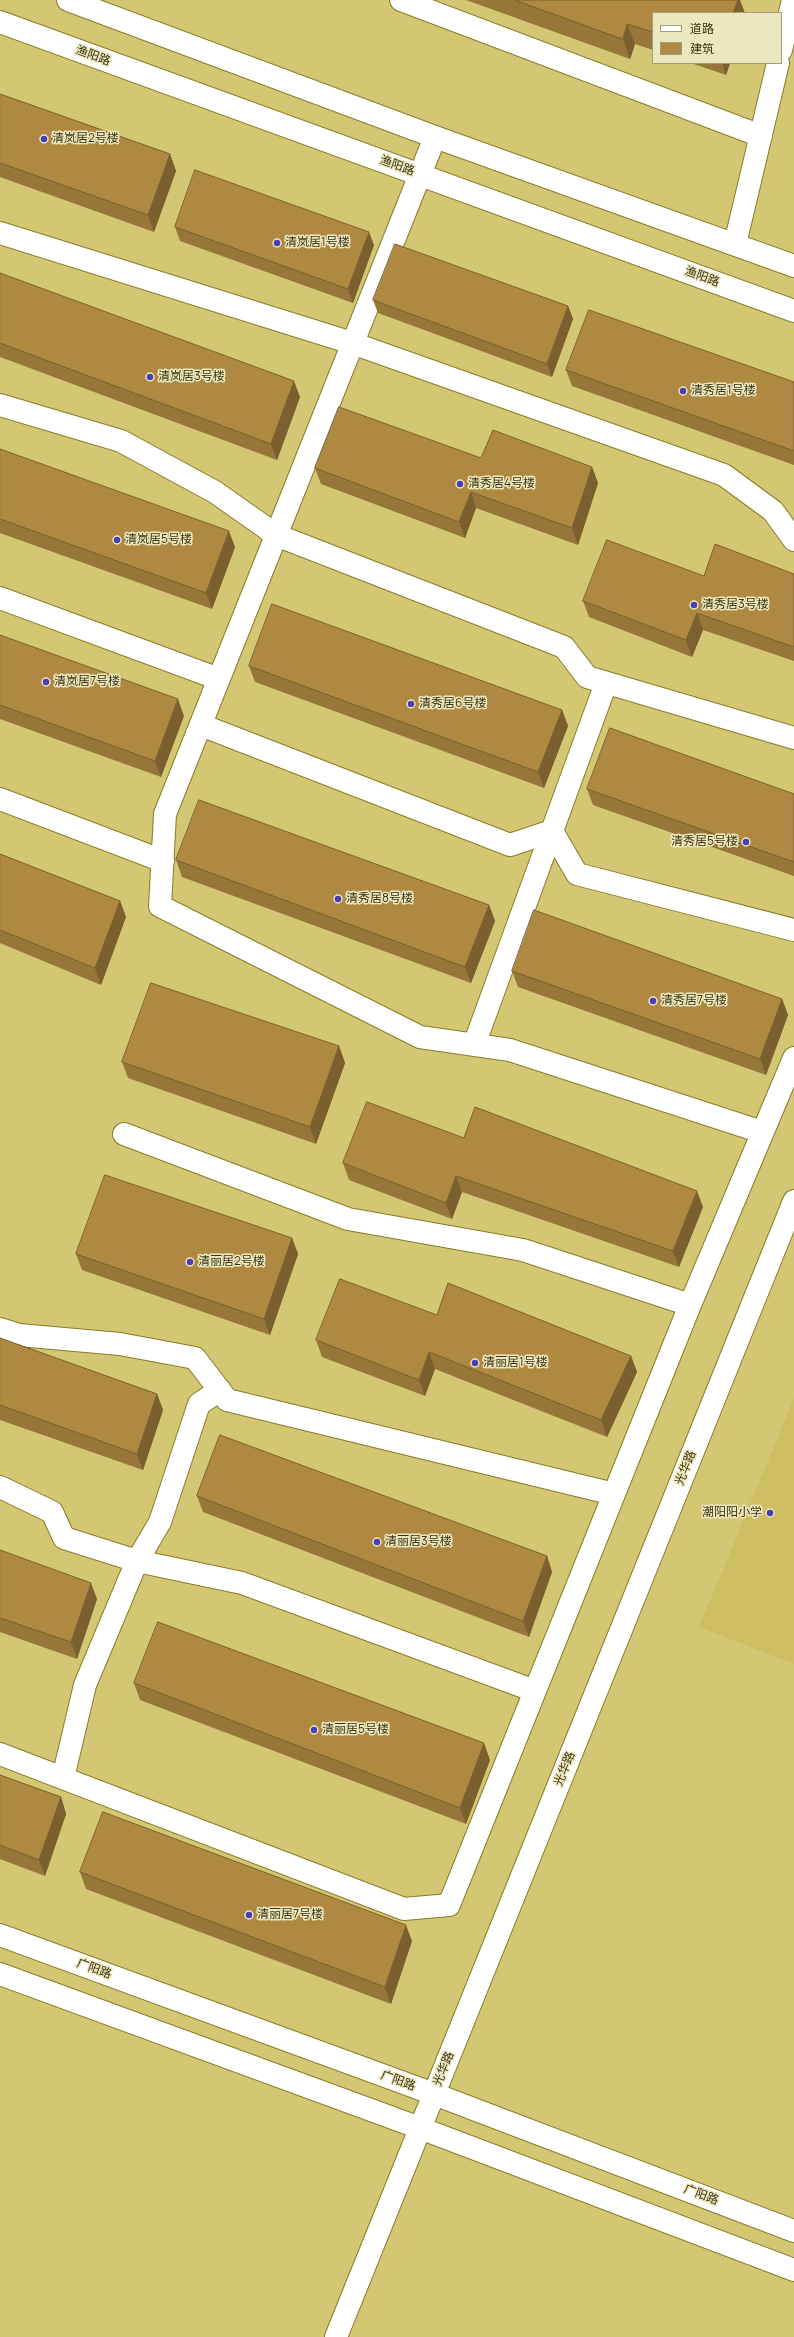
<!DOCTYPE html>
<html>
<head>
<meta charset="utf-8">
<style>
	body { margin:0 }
	#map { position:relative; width:794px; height:2337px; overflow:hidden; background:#d4c774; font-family:Manrope,"Noto Sans SC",sans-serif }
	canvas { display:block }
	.legend { position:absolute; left:652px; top:12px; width:130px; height:52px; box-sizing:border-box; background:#ede7bf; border:1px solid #a59f79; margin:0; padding:5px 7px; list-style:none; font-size:12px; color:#393310 }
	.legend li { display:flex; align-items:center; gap:8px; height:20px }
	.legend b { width:20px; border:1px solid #a59f79 }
</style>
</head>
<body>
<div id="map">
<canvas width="794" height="2337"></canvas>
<ul class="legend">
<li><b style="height:5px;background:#fff"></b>道路</li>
<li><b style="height:11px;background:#af8942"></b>建筑</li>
</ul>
</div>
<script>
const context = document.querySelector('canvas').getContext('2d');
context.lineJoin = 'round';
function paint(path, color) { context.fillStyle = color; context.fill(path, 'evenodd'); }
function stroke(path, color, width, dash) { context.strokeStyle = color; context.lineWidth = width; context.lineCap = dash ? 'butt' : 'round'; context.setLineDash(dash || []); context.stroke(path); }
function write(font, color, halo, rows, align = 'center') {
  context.font = font + ' Manrope,"Noto Sans SC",sans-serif'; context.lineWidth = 3; context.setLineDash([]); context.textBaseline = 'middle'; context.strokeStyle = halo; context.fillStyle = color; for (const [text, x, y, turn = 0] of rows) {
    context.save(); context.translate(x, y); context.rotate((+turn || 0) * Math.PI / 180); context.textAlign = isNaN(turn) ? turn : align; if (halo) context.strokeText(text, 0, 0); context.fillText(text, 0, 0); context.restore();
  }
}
paint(new Path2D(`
	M794 1398V1664L699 1627Z`), '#cdbf61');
const minor = new Path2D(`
	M401 0 761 136
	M781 50 793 0
	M435 137 165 814 160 906 420 1037 510 1050 762 1132
	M0 233 352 343 724 475 773 511 794 540
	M735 244 778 63
	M0 405 121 441 215 492 276 535 564 647 587 677 794 738
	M0 598 219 679
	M201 725 510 845 552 831 577 874 794 930
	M0 799 163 861
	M474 1045 606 683
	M124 1134 348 1219 523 1250 690 1305
	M0 1329 19 1335 120 1344 195 1358 227 1400 614 1494
	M0 1487 52 1512 64 1538 137 1561 242 1583 535 1691
	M0 1754 404 1909 449 1905 690 1305 794 1058
	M63 1778 85 1685 137 1561 160 1522 199 1404 220 1390`);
const tertiary = new Path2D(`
	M68 0 435 137 794 266
	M0 22 794 311
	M0 1935 434 2094 794 2231
	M0 1974 420 2128 794 2270
	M336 2337 794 1201`);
stroke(minor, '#897c25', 24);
stroke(tertiary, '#897c25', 24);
stroke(minor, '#fff', 22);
stroke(tertiary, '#fff', 22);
paint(new Path2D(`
	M466 0H740L653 13V50L635 44 630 59Z
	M691 63H730L726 75Z
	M0 94 170 154 176 171 154 232 0 177Z
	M175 227 374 245 353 303 180 241Z
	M0 273 300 397 277 460 0 357Z
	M373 300 568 306 573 319 552 377 378 313Z
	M566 370 794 382V465L572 386Z
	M0 449 235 547 212 609 0 533Z
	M481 458 592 467 598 483 578 545 476 508 465 538 321 484 315 468Z
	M794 574V661L703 630 692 657 589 617 583 601 704 576Z
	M0 635 184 716 161 777 0 719Z
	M249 666 562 710 568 726 544 788 255 682Z
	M587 789 794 794V876L593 805Z
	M0 854 120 901 126 917 101 985 0 943Z
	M176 860 489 905 495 921 471 983 182 877Z
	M512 971 782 999 788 1015 766 1075 518 987Z
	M339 1046 345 1063 316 1144 128 1078 122 1062Z
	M464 1138 703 1207 679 1267 462 1192 452 1219 349 1180 343 1163Z
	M292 1238 298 1254 270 1335 82 1270 76 1254Z
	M437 1315 631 1356 637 1372 607 1437 435 1369 425 1396 322 1357 316 1340Z
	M0 1338 157 1394 163 1410 143 1470 0 1420Z
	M197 1496 547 1556 552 1572 529 1637 203 1512Z
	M0 1550 97 1599 77 1659 0 1632Z
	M134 1683 490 1760 466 1824 140 1700Z
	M0 1775 61 1797 66 1814 45 1876 0 1859Z
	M80 1872 412 1941 391 2004 86 1889Z`), '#967639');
paint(new Path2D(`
	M738 0H740L745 13H733Z
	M627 24 635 44 630 59 623 39Z
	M722 63H730L726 75Z
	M170 154 176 171 154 232 148 215Z
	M369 232 374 245 353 303 348 289Z
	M568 306 573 319 552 377 547 364Z
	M294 381 300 397 277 460 271 444Z
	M592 467 598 483 578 545 572 528Z
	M471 492 476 508 465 538 459 522Z
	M229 531 235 547 212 609 206 593Z
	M697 613 703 630 692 657 686 640Z
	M178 699 184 716 161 777 155 761Z
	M562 710 568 726 544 788 538 772Z
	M120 901 126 917 101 985 95 968Z
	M489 905 495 921 471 983 465 967Z
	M782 999 788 1015 766 1075 760 1059Z
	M339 1046 345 1063 316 1144 310 1127Z
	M456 1176 462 1192 452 1219 446 1203Z
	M697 1191 703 1207 679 1267 673 1251Z
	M292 1238 298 1254 270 1335 264 1319Z
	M429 1352 435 1369 425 1396 419 1380Z
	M631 1356 637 1372 607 1437 601 1420Z
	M157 1394 163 1410 143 1470 137 1454Z
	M547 1556 552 1572 529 1637 523 1621Z
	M91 1583 97 1599 77 1659 71 1642Z
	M484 1743 490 1760 466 1824 460 1808Z
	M61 1797 66 1814 45 1876 39 1860Z
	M406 1925 412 1941 391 2004 385 1987Z`), '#7a602e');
const building = new Path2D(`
	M515 0H738L733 13H653V32L627 24 623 39Z
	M0 94 170 154 148 215 0 163Z
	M195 170 369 232 348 289 175 227Z
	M395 244 568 306 547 364 373 300Z
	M0 273 294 381 271 444 0 343Z
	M589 310 794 382V451L566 370Z
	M339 407 481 458 493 430 592 467 572 528 471 492 459 522 315 468Z
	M0 449 229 531 206 593 0 519Z
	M607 540 704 576 715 544 794 574V647L697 613 686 640 583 601Z
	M272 604 562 710 538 772 249 666Z
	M0 635 178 699 155 761 0 705Z
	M610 728 794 794V862L587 789Z
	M199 800 489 905 465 967 176 860Z
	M0 854 120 901 95 968 0 930Z
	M534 910 782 999 760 1059 512 971Z
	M151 983 339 1046 310 1127 122 1062Z
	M367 1102 464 1138 475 1107 697 1191 673 1251 456 1176 446 1203 343 1163Z
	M105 1175 292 1238 264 1319 76 1254Z
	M340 1279 437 1315 448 1283 631 1356 601 1420 429 1352 419 1380 316 1340Z
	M0 1338 157 1394 137 1454 0 1405Z
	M220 1435 547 1556 523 1621 197 1496Z
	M0 1550 91 1583 71 1642 0 1618Z
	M158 1622 484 1743 460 1808 134 1683Z
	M0 1775 61 1797 39 1860 0 1845Z
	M103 1812 406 1925 385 1987 80 1872Z`);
paint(building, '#af8942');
stroke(building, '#7a602e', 1);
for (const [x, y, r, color] of [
	[44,139,4,"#4a3eb5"],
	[277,243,4,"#4a3eb5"],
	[150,377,4,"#4a3eb5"],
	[683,391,4,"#4a3eb5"],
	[460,484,4,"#4a3eb5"],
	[117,540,4,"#4a3eb5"],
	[694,605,4,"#4a3eb5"],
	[46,682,4,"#4a3eb5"],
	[411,704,4,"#4a3eb5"],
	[746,842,4,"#4a3eb5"],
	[338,899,4,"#4a3eb5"],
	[653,1001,4,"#4a3eb5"],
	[190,1262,4,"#4a3eb5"],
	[475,1363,4,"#4a3eb5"],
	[770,1513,4,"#4a3eb5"],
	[377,1542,4,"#4a3eb5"],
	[314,1730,4,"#4a3eb5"],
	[249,1915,4,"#4a3eb5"]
]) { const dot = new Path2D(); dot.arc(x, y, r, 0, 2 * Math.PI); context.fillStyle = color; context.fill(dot); stroke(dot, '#ede7bf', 1.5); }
write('12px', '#393310', '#ede7bf', [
	["渔阳路",93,56,20],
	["渔阳路",397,166,20],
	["渔阳路",702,277,20],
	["光华路",686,1468,-68],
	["光华路",565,1769,-68],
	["广阳路",94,1969,20],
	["光华路",444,2069,-68],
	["广阳路",398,2081,20],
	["广阳路",701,2195,21]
]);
write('12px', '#393310', '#ede7bf', [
	["清岚居2号楼",52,139],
	["清岚居1号楼",285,243],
	["清岚居3号楼",158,377],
	["清秀居1号楼",691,391],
	["清秀居4号楼",468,484],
	["清岚居5号楼",125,540],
	["清秀居3号楼",702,605],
	["清岚居7号楼",54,682],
	["清秀居6号楼",419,704],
	["清秀居5号楼",738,842,"right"],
	["清秀居8号楼",346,899],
	["清秀居7号楼",661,1001],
	["清丽居2号楼",198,1262],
	["清丽居1号楼",483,1363],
	["潮阳阳小学",762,1513,"right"],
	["清丽居3号楼",385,1542],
	["清丽居5号楼",322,1730],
	["清丽居7号楼",257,1915]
], 'left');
</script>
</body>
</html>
